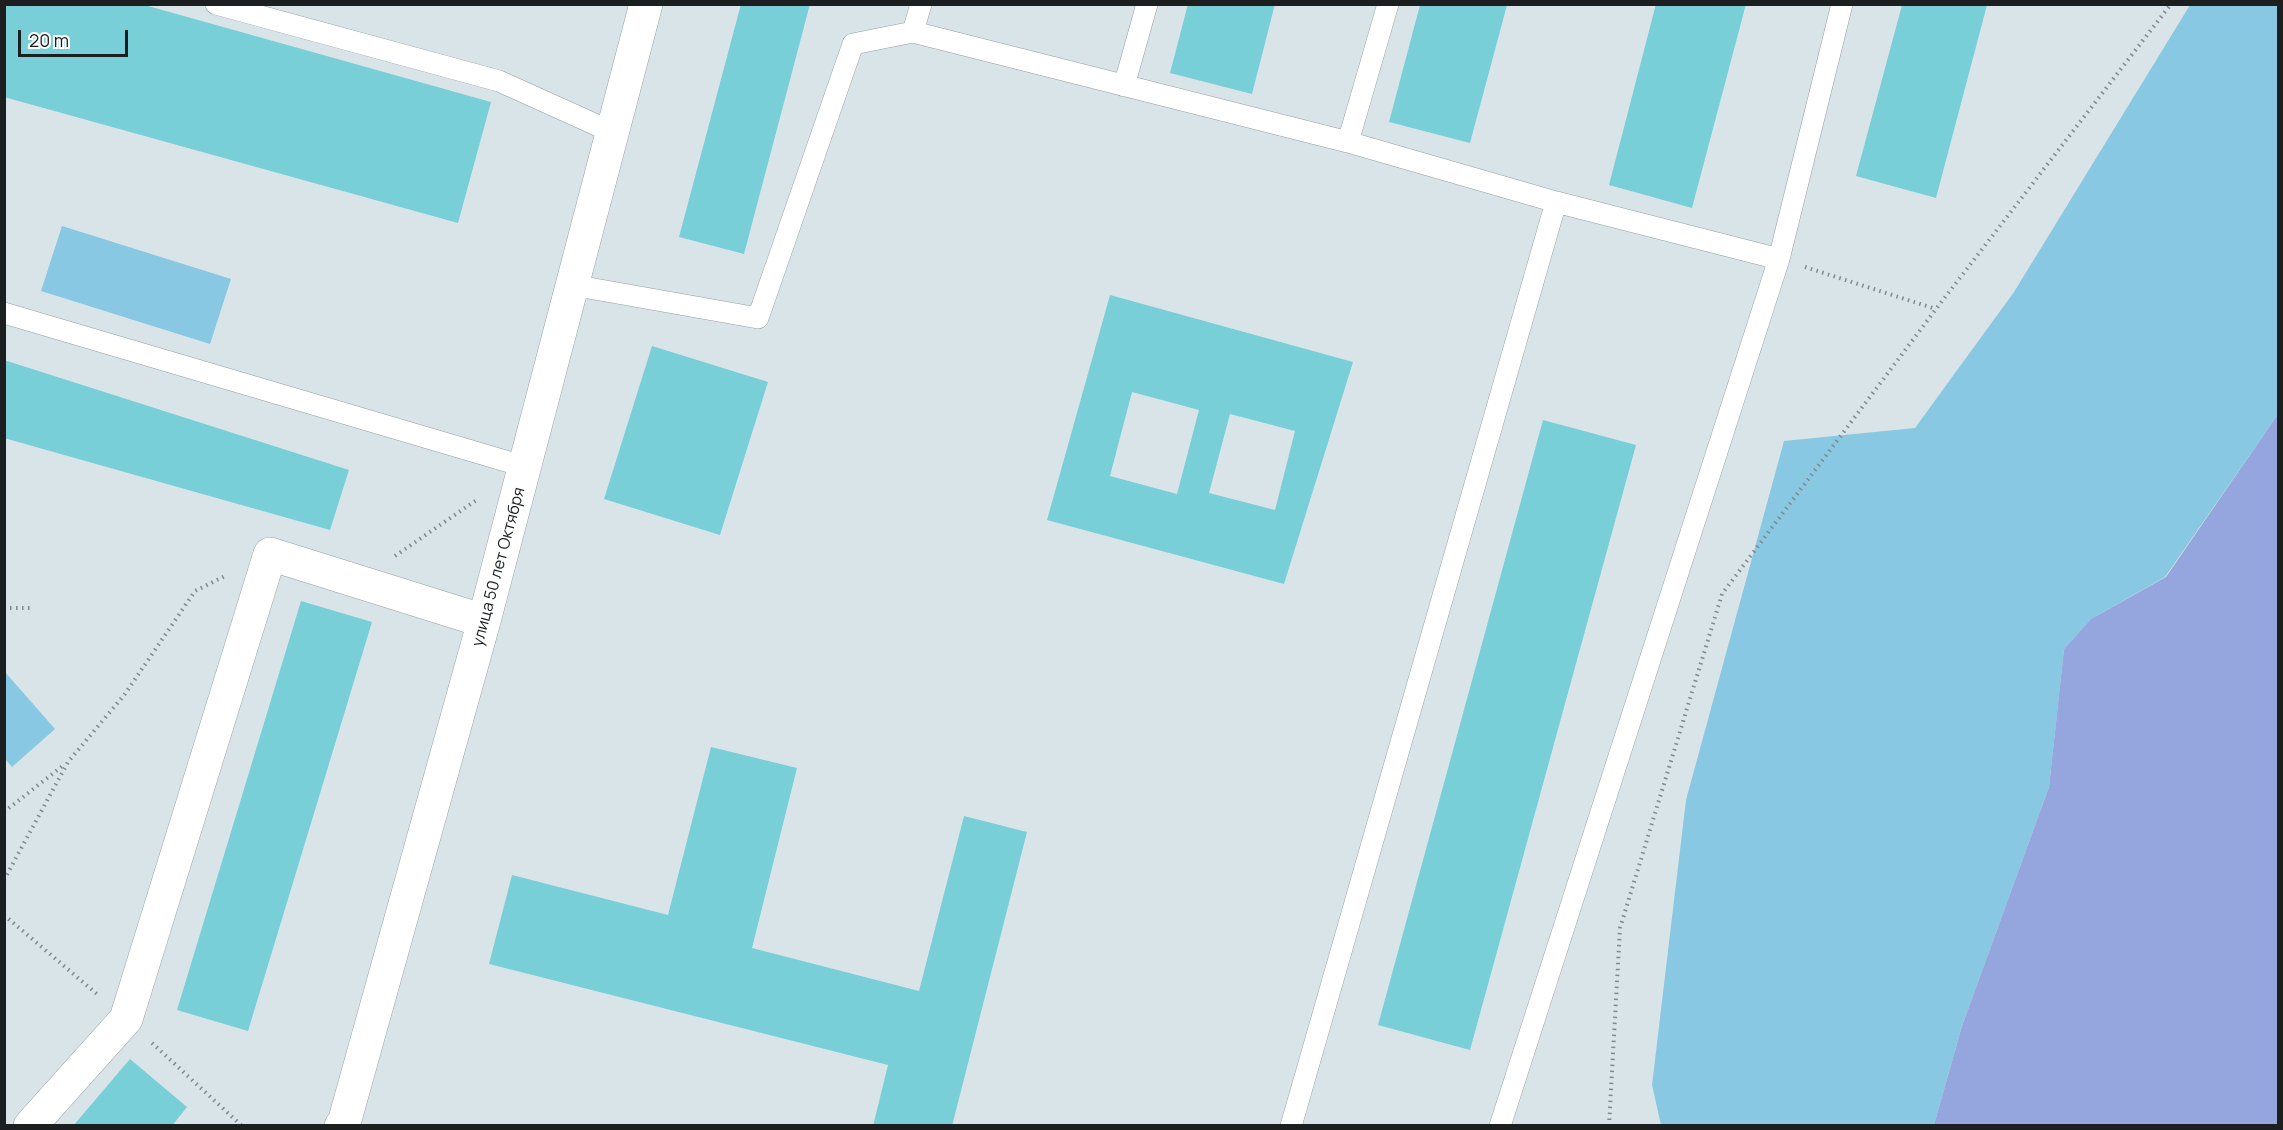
<!DOCTYPE html>
<html>
<head>
<meta charset="utf-8">
<style>
	body { margin:0 }
	#map { position:relative; width:2283px; height:1130px; overflow:hidden; background:#d9e4e9; font-family:Manrope,sans-serif }
	canvas { display:block }
	.frame { position:absolute; inset:0; border:6px solid #1b1f20; pointer-events:none }
	.scale { position:absolute; left:18px; top:30px; width:110px; height:27px; box-sizing:border-box; border:3px solid #1b1f20; border-top:0; padding-left:8px; font-size:18px; line-height:21px; white-space:nowrap; color:#1b1f20; -webkit-text-stroke:4px #fff; paint-order:stroke }
</style>
</head>
<body>
<div id="map">
<canvas width="2283" height="1130"></canvas>
<div class="frame"></div>
<div class="scale">20 m</div>
</div>
<script>
const context = document.querySelector('canvas').getContext('2d');
context.lineJoin = 'round';
function paint(path, color) { context.fillStyle = color; context.fill(path, 'evenodd'); }
function stroke(path, color, width, dash) { context.strokeStyle = color; context.lineWidth = width; context.lineCap = dash ? 'butt' : 'round'; context.setLineDash(dash || []); context.stroke(path); }
function write(font, color, halo, rows, align = 'center') {
  context.font = font + ' Manrope,sans-serif'; context.lineWidth = 6; context.setLineDash([]); context.textBaseline = 'middle'; context.strokeStyle = halo; context.fillStyle = color; for (const [text, x, y, turn = 0] of rows) {
    context.save(); context.translate(x, y); context.rotate((+turn || 0) * Math.PI / 180); context.textAlign = isNaN(turn) ? turn : align; if (halo) context.strokeText(text, 0, 0); context.fillText(text, 0, 0); context.restore();
  }
}
paint(new Path2D(`
	M2190 5H2278V414L2165 577 2091 619 2064 649 2049 787 1962 1026 1934 1125H1661L1652 1085 1686 800 1784 441 1915 428 2014 292Z
	M62 226 231 279 210 344 41 291Z
	M5 672 55 729 12 767 5 759Z`), '#88c8e3');
paint(new Path2D(`
	M2278 414V1125H1934L1962 1026 2049 787 2064 649 2091 619 2166 577Z`), '#95a5dd');
paint(new Path2D(`
	M4 4H141L491 102 458 223 4 97Z
	M741 4H810L744 254 679 237Z
	M1188 4H1275L1252 94 1170 73Z
	M1656 4H1746L1692 208 1609 185Z
	M1420 5H1507L1470 143 1389 122Z
	M1902 5H1987L1936 198 1856 176Z
	M1110 295 1353 362 1284 584 1047 520ZM1132 392 1199 410 1177 494 1110 476ZM1230 414 1295 431 1275 510 1209 493Z
	M652 346 768 382 720 535 604 499Z
	M4 360 349 470 330 530 4 438Z
	M1543 420 1636 445 1470 1050 1378 1025Z
	M301 601 372 622 248 1031 177 1010Z
	M711 747 797 768 752 948 919 991 964 816 1027 832 952 1126H873L888 1065 489 964 512 875 668 915Z
	M130 1059 187 1107 172 1126H73Z`), '#78cfd7');
const service = new Path2D(`
	M216 4 499 81 612 132
	M913 32 921 4
	M1124 86 1147 4
	M1348 142 1388 4
	M1556 202 1779 259
	M572 285 758 318 853 44 913 32 1348 142 1556 202 1291 1126
	M4 313 526 467
	M1500 1126 1779 259 1842 4`);
const minor = new Path2D(`
	M30 1126 126 1019 270 554 484 621
	M341 1126 344 1123 484 621 646 4`);
stroke(service, '#949fa3', 22);
stroke(minor, '#949fa3', 34);
stroke(new Path2D(`
	M1805 267 1936 309
	M395 556 478 499
	M4 608H32
	M4 812 65 764
	M4 880 68 762 125 694 195 591 225 576
	M4 915 97 994
	M152 1043 242 1126
	M1609 1126 1620 928 1722 594 1936 309 2171 4`), '#81898c', 4, [1.5, 4.5]);
stroke(service, '#fff', 21);
stroke(minor, '#fff', 33);
write('16px', '#1b1f20', '#fff', [
	["улица 50 лет Октября",499,567,-75]
]);
</script>
</body>
</html>
